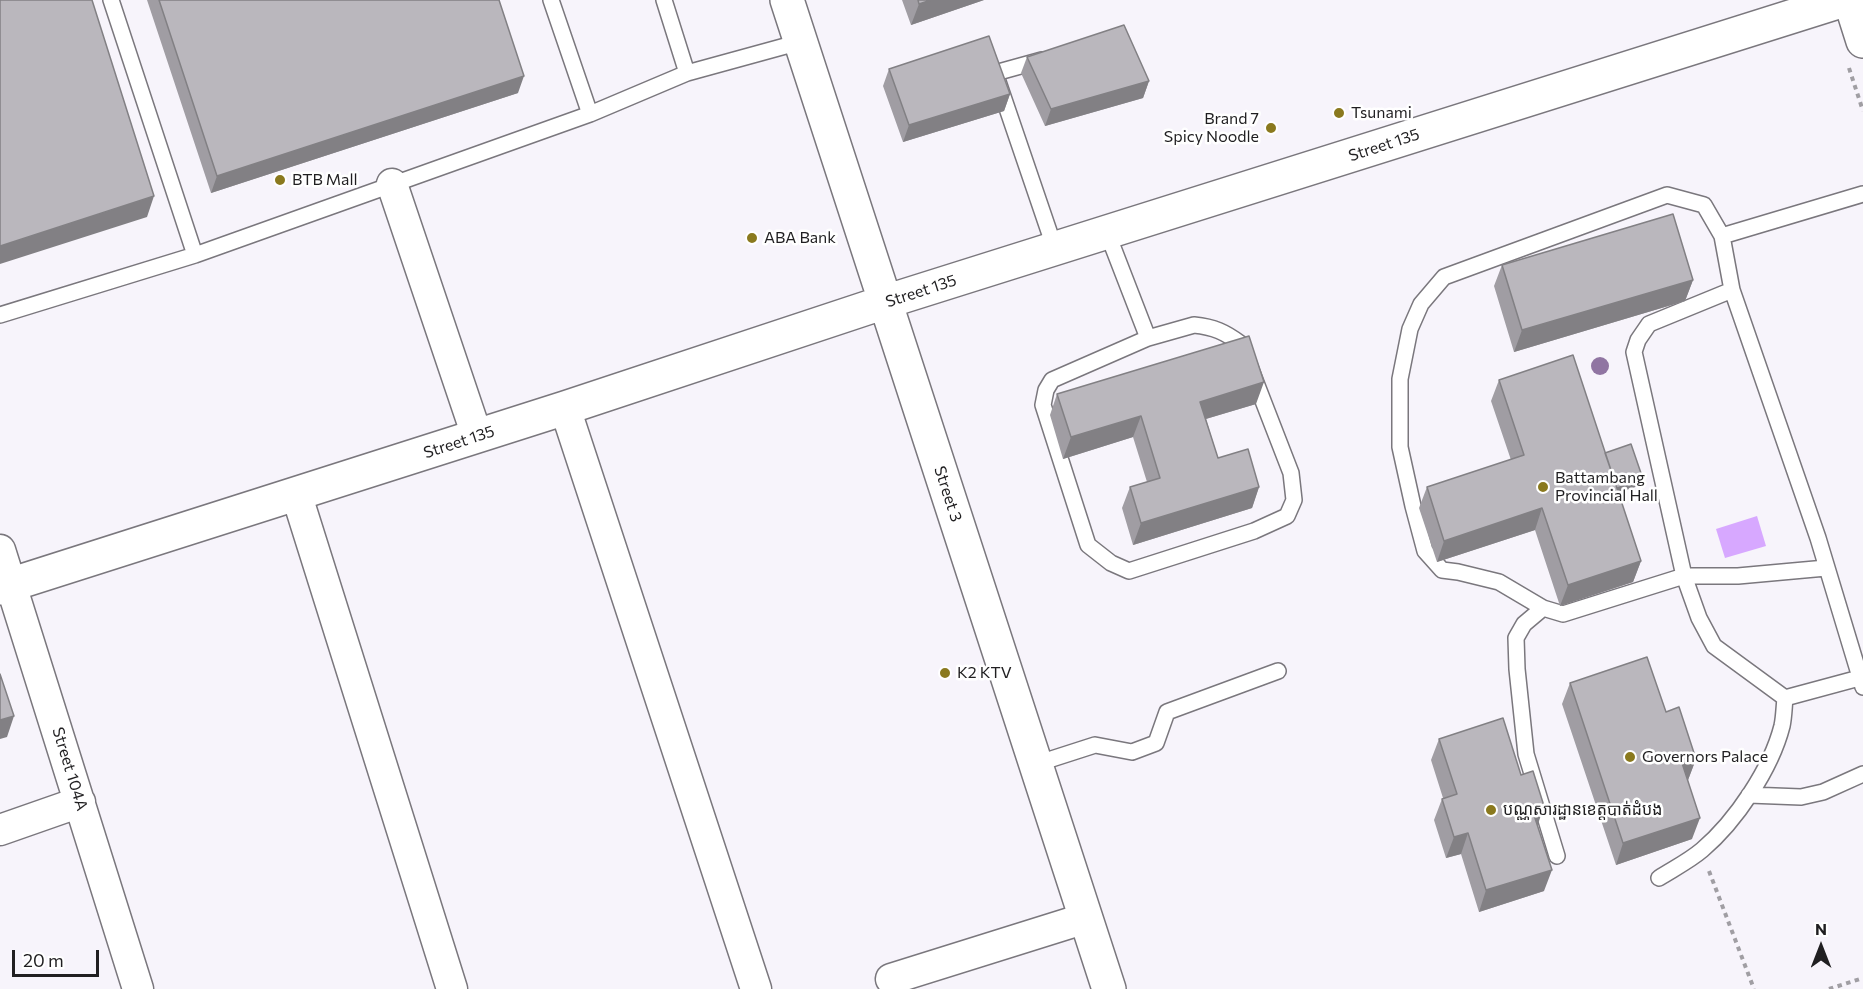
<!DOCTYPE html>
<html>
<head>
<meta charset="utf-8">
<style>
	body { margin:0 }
	#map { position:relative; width:1863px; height:989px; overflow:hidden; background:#f7f4fb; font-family:Commissioner,sans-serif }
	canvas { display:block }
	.north { position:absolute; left:1791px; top:917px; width:60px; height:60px; -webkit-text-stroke:4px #fff; paint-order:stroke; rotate:0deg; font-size:16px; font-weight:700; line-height:24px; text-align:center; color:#201f21 }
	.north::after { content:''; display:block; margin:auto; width:21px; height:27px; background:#201f21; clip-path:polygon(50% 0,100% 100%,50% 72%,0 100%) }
	.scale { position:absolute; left:12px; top:950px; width:87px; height:27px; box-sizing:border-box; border:3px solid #201f21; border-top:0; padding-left:8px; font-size:18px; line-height:21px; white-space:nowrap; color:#201f21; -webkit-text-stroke:4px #fff; paint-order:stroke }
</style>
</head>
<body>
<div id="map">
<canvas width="1863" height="989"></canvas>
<div class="north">N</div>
<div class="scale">20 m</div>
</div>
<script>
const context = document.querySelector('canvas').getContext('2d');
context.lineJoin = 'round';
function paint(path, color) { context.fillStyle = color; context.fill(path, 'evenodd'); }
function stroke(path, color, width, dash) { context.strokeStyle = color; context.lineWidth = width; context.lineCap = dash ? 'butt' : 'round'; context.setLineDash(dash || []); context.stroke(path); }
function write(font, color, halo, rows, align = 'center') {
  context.font = font + ' Commissioner,"Noto Sans Khmer",sans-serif'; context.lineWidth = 5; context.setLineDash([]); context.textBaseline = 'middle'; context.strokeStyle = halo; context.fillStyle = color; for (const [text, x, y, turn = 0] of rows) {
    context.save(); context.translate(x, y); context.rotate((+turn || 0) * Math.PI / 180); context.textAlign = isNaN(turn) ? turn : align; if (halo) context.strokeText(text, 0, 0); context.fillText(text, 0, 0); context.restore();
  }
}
paint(new Path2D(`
	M1757 516 1766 546 1725 558 1716 529Z`), '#d7a8ff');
const lane = new Path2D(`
	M111 0 195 255
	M551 0 590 114
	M664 0 687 73
	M1042 60 995 73 1055 249
	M1107 232 1148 338
	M1722 236 1863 194
	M1732 290 1649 324 1638 340 1634 352 1684 576 1699 618 1714 646 1785 698
	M0 315 195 255 590 114 687 73 800 42
	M1194 325C1214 327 1225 332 1241 344L1291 473 1294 500 1287 516 1254 531 1129 571 1111 563 1088 545 1043 405 1046 390 1052 380 1148 338Z
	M1826 568 1738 576H1684L1563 614 1543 608 1499 582 1458 572 1442 570 1425 551 1413 506 1400 447V379L1410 329 1421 304 1444 277 1667 195 1704 205 1722 236 1732 290 1818 538 1863 687
	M1543 608 1524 624 1516 638 1517 669 1526 754 1557 856
	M1785 698 1863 677
	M1036 764 1095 745 1132 752 1156 743 1167 712 1278 671
	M1749 795 1801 797 1823 792 1863 774
	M1659 878C1673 869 1689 861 1702 850 1736 821 1771 769 1782 726 1784 717 1784 707 1785 698`);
const street = new Path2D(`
	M392 184 477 436
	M565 408 756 989
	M296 493 452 989
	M0 550 138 989
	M0 830 80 802
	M891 979 1086 918`);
const secondary = new Path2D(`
	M787 0 1109 989
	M1850 0 1863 41
	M0 588 565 408 885 302 1844 0`);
stroke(lane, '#7a777d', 18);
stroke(street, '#7a777d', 33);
stroke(secondary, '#7a777d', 36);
stroke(new Path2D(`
	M1849 68 1863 111
	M1709 871 1754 989
	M1829 989 1863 978`), '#a09ea3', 4, [4.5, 4.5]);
stroke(lane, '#fff', 15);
stroke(street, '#fff', 30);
stroke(secondary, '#fff', 33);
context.fillStyle = '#9075a2';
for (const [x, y] of [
	[1600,366]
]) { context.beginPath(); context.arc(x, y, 9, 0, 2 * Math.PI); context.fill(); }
paint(new Path2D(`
	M147 0H499L518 93 211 193Z
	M902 0H984L911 25Z
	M1027 57 1149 81 1143 98 1045 126 1021 73Z
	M889 69 1010 94 1004 111 903 142 883 86Z
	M1502 265 1693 280 1685 301 1514 352 1494 286Z
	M1499 380 1643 479 1641 485 1618 493 1641 561 1633 582 1560 606 1535 530 1437 562 1419 508 1427 487 1511 460 1491 401Z
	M1057 394 1256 404 1206 419 1218 458 1259 487 1252 508 1133 545 1122 508 1130 487 1147 482 1133 437 1063 459 1050 415Z
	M1570 683 1666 712 1696 759 1688 780 1692 839 1616 865 1562 704Z
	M1439 739 1537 825 1544 891 1479 912 1461 854 1446 858 1434 820 1442 799 1443 798 1431 760Z`), '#a09da3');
paint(new Path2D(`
	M931 0H984L911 25 919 4Z
	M524 76 518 93 211 193 217 176Z
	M1149 81 1143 98 1045 126 1051 109Z
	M1010 94 1004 111 903 142 909 125Z
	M154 196 147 217 0 264V246Z
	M1693 280 1685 301 1514 352 1522 330Z
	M1264 382 1256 404 1192 423 1200 402Z
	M1141 416 1133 437 1063 459 1071 437Z
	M1643 479 1641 485 1605 497 1607 491Z
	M1259 487 1252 508 1133 545 1141 523Z
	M1542 508 1535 530 1437 562 1444 541Z
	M1641 561 1633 582 1560 606 1568 585Z
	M14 716 7 737 0 739V720Z
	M1696 759 1688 780 1682 763Z
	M1544 806 1537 827 1532 809Z
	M1700 818 1692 839 1616 865 1623 843Z
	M1468 833 1461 854 1446 858 1454 837Z
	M1552 870 1544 891 1479 912 1486 890Z`), '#828084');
const building = new Path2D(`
	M0 0H92L154 196 0 246Z
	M159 0H499L524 76 217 176Z
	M918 0H931L919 4Z
	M1124 25 1149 81 1051 109 1027 57Z
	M989 36 1010 94 909 125 889 69Z
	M1673 214 1693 280 1522 330 1502 265Z
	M1249 336 1264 382 1200 402 1218 458 1248 449 1259 487 1141 523 1130 487 1160 478 1141 416 1071 437 1057 394Z
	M1573 355 1641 561 1568 585 1542 508 1444 541 1427 487 1524 455 1499 380Z
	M1631 444 1643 479 1617 488 1605 453Z
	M1647 657 1666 712 1679 707 1696 759 1682 763 1700 818 1623 843 1570 683Z
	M0 674 14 716 0 720Z
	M1503 718 1521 775 1533 771 1544 806 1532 809 1552 870 1486 890 1468 833 1454 837 1442 799 1457 794 1439 739Z`);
paint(building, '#bab7bd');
stroke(building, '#828084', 1.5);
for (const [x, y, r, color] of [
	[1339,113,6,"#8a791e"],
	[1271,128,6,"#8a791e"],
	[280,180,6,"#8a791e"],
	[752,238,6,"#8a791e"],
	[1543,487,6,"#8a791e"],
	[945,673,6,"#8a791e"],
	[1630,757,6,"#8a791e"],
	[1491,810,6,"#8a791e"]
]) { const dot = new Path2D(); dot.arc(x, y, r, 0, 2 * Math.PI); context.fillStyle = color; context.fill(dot); stroke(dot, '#fff', 2); }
write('16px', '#201f21', '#fff', [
	["Tsunami",1351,113],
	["Brand 7",1259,119,"right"],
	["Spicy Noodle",1259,137,"right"],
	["BTB Mall",292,180],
	["ABA Bank",764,238],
	["Battambang",1555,478],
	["Provincial Hall",1555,496],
	["K2 KTV",957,673],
	["Governors Palace",1642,757],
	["បណ្ណសារដ្ឋានខេត្តបាត់ដំបង",1503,810]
], 'left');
write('16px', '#201f21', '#fff', [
	["Street 135",1384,145,-18],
	["Street 135",921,291,-18],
	["Street 135",459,442,-18],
	["Street 3",948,494,72],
	["Street 104A",70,769,73]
]);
</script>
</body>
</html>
